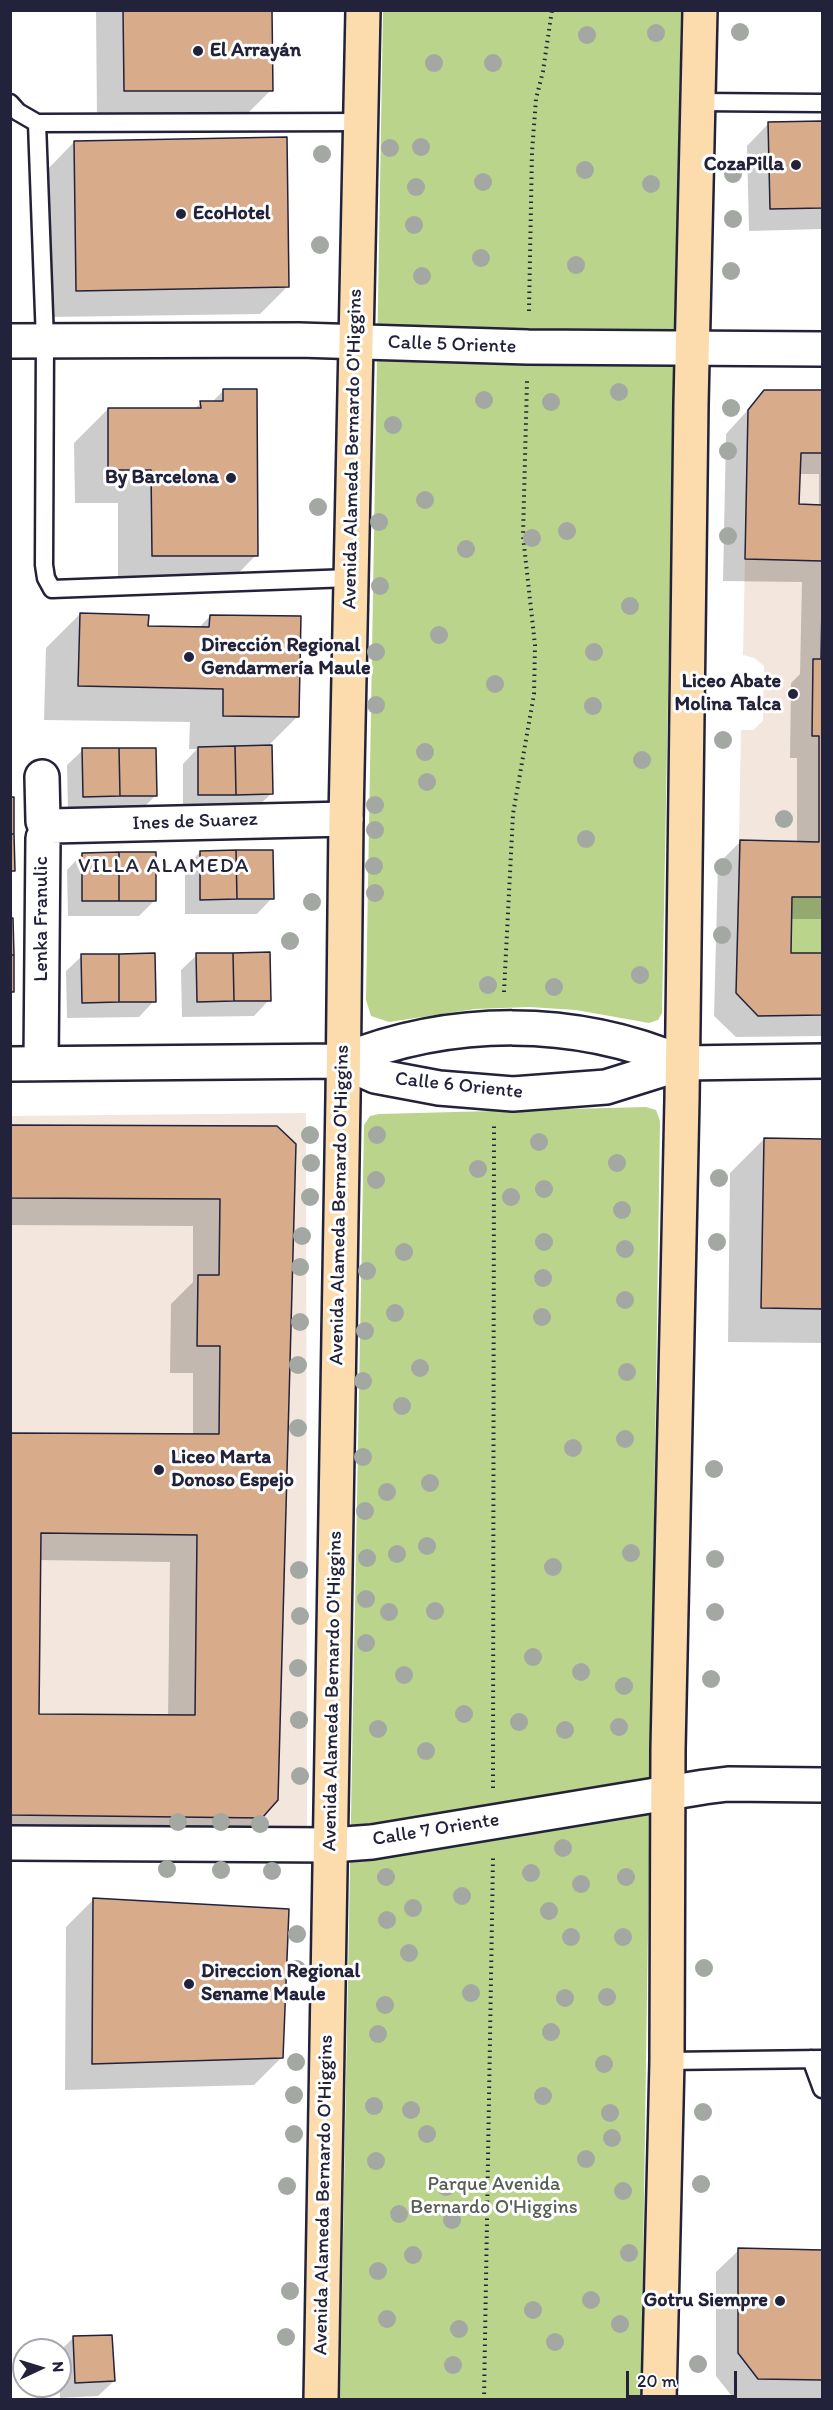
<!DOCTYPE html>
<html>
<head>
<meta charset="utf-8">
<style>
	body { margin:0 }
	#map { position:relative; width:833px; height:2410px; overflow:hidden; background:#fff; font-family:Itim,sans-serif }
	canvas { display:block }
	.frame { position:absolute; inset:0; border:12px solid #22223b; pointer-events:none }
	.north { position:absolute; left:12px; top:2338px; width:60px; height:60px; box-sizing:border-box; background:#fff; border:2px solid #a7a7b1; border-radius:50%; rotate:86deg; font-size:16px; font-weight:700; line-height:24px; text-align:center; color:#22223b }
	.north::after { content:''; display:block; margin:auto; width:21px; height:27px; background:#22223b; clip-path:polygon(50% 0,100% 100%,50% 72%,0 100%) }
	.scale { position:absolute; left:626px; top:2371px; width:111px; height:27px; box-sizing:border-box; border:3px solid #22223b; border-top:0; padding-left:8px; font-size:18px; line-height:21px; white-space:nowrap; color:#22223b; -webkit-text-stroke:4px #fff; paint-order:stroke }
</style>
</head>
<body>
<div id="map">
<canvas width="833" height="2410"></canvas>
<div class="frame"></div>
<div class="north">N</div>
<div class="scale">20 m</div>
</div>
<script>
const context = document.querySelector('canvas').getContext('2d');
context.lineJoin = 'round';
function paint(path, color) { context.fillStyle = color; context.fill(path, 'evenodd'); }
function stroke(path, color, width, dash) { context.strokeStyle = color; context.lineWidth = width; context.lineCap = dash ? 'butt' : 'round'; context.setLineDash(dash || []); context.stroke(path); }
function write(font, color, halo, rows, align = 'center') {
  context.font = font + ' Itim,sans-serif'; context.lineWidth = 6; context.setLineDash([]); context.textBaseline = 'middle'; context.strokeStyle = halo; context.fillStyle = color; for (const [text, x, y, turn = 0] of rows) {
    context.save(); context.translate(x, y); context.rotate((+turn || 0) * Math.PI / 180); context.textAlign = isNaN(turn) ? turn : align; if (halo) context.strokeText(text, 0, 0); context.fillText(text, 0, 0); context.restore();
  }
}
paint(new Path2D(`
	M764 390H822V1015L758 1016 736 993 741 730H753L763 721 764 666 754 658 743 655 748 410Z
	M306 1113 307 1829 11 1825V1116Z`), '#f3e6dc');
paint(new Path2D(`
	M383 11H681L662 1013 658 1020 649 1023 576 1010 529 1007 475 1009 389 1022 371 1016 366 1000Z
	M792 897H822V953H791Z
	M646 1107 656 1110 660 1121 641 2399 340 2400 364 1125 370 1116 379 1114Z`), '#bad48c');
paint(new Path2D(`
	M96 10H271V90L244 117 97 118Z
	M822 122V229L749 231 747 146 769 123Z
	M74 142 288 286 260 314 49 317 47 170Z
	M224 390 256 555 222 590H118V503H75L74 443 108 409H194L201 403H211Z
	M765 391H822V919H790L789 955H822V1036L736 1037 714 1016 718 864 740 842 797 843V758H790L791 683 800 674 802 582 723 581 726 434ZM799 474H819V506H798Z
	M80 614 147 628 198 629 210 616 297 717 267 747 271 794 255 809 183 810V764L197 749H189L190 722 44 720 46 648Z
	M83 750 155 796 140 811 68 812 67 765Z
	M200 852 272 898 257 914H185V868Z
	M82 854 155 900 139 916H68L67 870Z
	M197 955 269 1000 254 1016 182 1017 181 970Z
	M82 956 154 1001 139 1017 67 1018 66 971Z
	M10 1126 277 1128 261 1817 233 1844 10 1842V1434L193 1436V1373H170L171 1304 193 1282V1226L10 1225ZM39 1560 170 1562 168 1717 37 1715Z
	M764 1139 822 1140V1343L728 1342 730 1173Z
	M94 1899 282 2057 254 2085 65 2090 66 1927Z
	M739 2250 822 2251V2400H735L716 2376V2272Z
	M74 2337 114 2381 98 2396 60 2398V2351Z`), '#0003');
const building = new Path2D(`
	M123 10H272L273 91H124Z
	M822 121V208L770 209 768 122Z
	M287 137 289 287 76 291 74 141Z
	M223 389H257L258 556H152L151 470H108V408H201L200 401H223Z
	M764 390H822V453H801L799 504 822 505V561L745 559 748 410Z
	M822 606V897H792L791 953H822V1015L758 1016 736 993 740 840 819 842V736H812L813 659H821Z
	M80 613 149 615 148 626 209 627 210 615 301 616 299 717 223 716V689L78 686Z
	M272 745 273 794 236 795 235 746Z
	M235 746 236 795H198V747Z
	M82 748H119L120 796 83 797Z
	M119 748H156L157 796H120Z
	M10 797H14V834H10Z
	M10 834H14L15 871H10Z
	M236 850 237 899 200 900V851Z
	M236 850H273L274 899H237Z
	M119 852V901H82V853Z
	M119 852H156V901H119Z
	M10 918H13L14 955H10Z
	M270 952 271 1001H234L233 953Z
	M155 953 156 1002H119V954Z
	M196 953H233L234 1001 197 1002Z
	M81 954H119V1002L82 1003Z
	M10 955H14V992H10Z
	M10 1125 277 1126 296 1144 278 1800 262 1818 10 1815V1433L219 1434 220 1346H197L198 1275H219L220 1199 10 1198ZM41 1533 197 1535 195 1715 39 1714Z
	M764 1138 822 1139V1309L761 1308Z
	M93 1898 289 1909 283 2058 92 2064Z
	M738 2248 822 2250V2380L758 2379 738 2353Z
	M112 2335 115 2381 75 2383 73 2336Z`);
paint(building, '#d8ab8a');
stroke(building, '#22223b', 1.5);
const service = new Path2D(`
	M698 102 822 103
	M10 103 18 112 37 123
	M350 578 52 589 46 578 44 565 45 341 37 123 361 122
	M811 2059 822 2089
	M667 2061 822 2059`);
const minor = new Path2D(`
	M42 777 43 821 47 832
	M41 1063 43 838 51 826 346 819
	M10 1843 331 1845 372 1842 704 1787 728 1784 822 1785`);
const secondary = new Path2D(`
	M10 341 299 340 528 347 822 349
	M342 1061 375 1076 439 1088 513 1094 606 1087 683 1063 822 1061
	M10 1064 342 1061C451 1017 574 1016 683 1063`);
const primary = new Path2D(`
	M321 2400 343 1098 346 819 363 10
	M659 2400 667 2061 668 1749 682 1099 691 404 700 10`);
stroke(service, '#22223b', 21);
stroke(minor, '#22223b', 38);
stroke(secondary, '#22223b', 38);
stroke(primary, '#22223b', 38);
stroke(new Path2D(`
	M529 311 532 152 536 99 543 71 552 10
	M504 992 513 814 534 694 535 645 523 536 527 381
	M493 1788 494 1126
	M484 2400 493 1858`), '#22223b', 4, [1.5, 4.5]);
stroke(service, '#fff', 16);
stroke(minor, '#fff', 33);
stroke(secondary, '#fff', 33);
stroke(primary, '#fcdcac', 33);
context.fillStyle = '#a3a8a3';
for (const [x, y] of [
	[740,32],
	[656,33],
	[587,35],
	[434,63],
	[493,63],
	[421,147],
	[390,148],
	[322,154],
	[585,170],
	[733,174],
	[483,182],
	[651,184],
	[416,187],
	[733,219],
	[414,225],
	[320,245],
	[481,258],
	[576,265],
	[731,271],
	[422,276],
	[619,392],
	[484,400],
	[551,402],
	[731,408],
	[393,425],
	[728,451],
	[425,500],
	[318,507],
	[379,522],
	[567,531],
	[728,536],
	[532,538],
	[466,549],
	[380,586],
	[630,606],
	[439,635],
	[376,652],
	[594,652],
	[495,684],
	[376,705],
	[593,706],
	[723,740],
	[425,752],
	[642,760],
	[427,782],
	[375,805],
	[784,819],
	[375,830],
	[586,839],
	[374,866],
	[723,867],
	[375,893],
	[312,902],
	[722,935],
	[290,941],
	[640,975],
	[488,985],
	[554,987],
	[310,1135],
	[377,1135],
	[539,1142],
	[311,1163],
	[617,1163],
	[478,1169],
	[719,1178],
	[376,1180],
	[544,1189],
	[310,1197],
	[511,1197],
	[622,1210],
	[302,1236],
	[544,1242],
	[717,1242],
	[625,1249],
	[404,1252],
	[300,1267],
	[367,1271],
	[543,1278],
	[625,1300],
	[395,1313],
	[542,1317],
	[300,1322],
	[365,1331],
	[298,1365],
	[420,1368],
	[627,1372],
	[363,1381],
	[402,1406],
	[298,1428],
	[625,1439],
	[573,1448],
	[363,1457],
	[714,1469],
	[430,1483],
	[387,1492],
	[365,1511],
	[427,1546],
	[631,1553],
	[397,1554],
	[367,1558],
	[715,1559],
	[553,1567],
	[299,1570],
	[366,1599],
	[435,1611],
	[389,1612],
	[715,1612],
	[300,1616],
	[366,1643],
	[533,1657],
	[298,1668],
	[581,1672],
	[404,1675],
	[711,1679],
	[624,1686],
	[464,1714],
	[299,1720],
	[519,1722],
	[619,1727],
	[378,1729],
	[565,1730],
	[426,1751],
	[300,1776],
	[178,1822],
	[221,1822],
	[260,1824],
	[563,1848],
	[167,1869],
	[221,1870],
	[272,1871],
	[531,1873],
	[386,1877],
	[626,1877],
	[581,1884],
	[462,1896],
	[413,1908],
	[549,1911],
	[387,1920],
	[297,1934],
	[571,1937],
	[623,1937],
	[409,1953],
	[704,1968],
	[297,1969],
	[471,1993],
	[607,1997],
	[565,1998],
	[385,2005],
	[551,2032],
	[378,2034],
	[296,2062],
	[604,2064],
	[294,2095],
	[543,2096],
	[374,2106],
	[411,2110],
	[703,2112],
	[610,2113],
	[294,2134],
	[427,2134],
	[612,2138],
	[586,2159],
	[376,2161],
	[701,2184],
	[287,2186],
	[446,2187],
	[623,2191],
	[399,2214],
	[452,2220],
	[629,2253],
	[413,2255],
	[378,2271],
	[290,2291],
	[591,2300],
	[533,2310],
	[387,2319],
	[620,2324],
	[459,2329],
	[286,2337],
	[555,2342],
	[698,2364],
	[453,2365]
]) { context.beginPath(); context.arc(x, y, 9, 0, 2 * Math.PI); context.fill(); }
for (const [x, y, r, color] of [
	[198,51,6,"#22223b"],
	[796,165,6,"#22223b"],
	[181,214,6,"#22223b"],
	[231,478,6,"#22223b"],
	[189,657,6,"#22223b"],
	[793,694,6,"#22223b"],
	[159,1470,6,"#22223b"],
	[189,1984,6,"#22223b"],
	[780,2301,6,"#22223b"]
]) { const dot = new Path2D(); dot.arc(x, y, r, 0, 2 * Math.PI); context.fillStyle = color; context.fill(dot); stroke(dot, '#fff', 2); }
write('bold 20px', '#22223b', '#fff', [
	["El Arrayán",210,51],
	["CozaPilla",784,165,"right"],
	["EcoHotel",193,214],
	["By Barcelona",219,478,"right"],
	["Dirección Regional",201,646],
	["Gendarmería Maule",201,669],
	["Liceo Abate",781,682,"right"],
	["Molina Talca",781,705,"right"],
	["Liceo Marta",171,1458],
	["Donoso Espejo",171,1481],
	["Direccion Regional",201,1972],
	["Sename Maule",201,1995],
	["Gotru Siempre",768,2301,"right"]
], 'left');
write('20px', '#22223b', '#fff', [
	["Calle 5 Oriente",452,345,2],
	["Avenida Alameda Bernardo O'Higgins",353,449,-89],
	["Ines de Suarez",195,822,-2],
	["Lenka Franulic",42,919,-90],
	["Calle 6 Oriente",459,1086,6],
	["Avenida Alameda Bernardo O'Higgins",340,1205,-89],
	["Avenida Alameda Bernardo O'Higgins",333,1691,-89],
	["Calle 7 Oriente",436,1830,-9],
	["Avenida Alameda Bernardo O'Higgins",324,2195,-89]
]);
write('20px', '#576057', '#fff', [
	["Parque Avenida",494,2185],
	["Bernardo O'Higgins",494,2208]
]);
context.letterSpacing = '1.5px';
write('21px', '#22223b', '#fff', [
	["VILLA ALAMEDA",164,867]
]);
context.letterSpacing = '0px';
</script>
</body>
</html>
